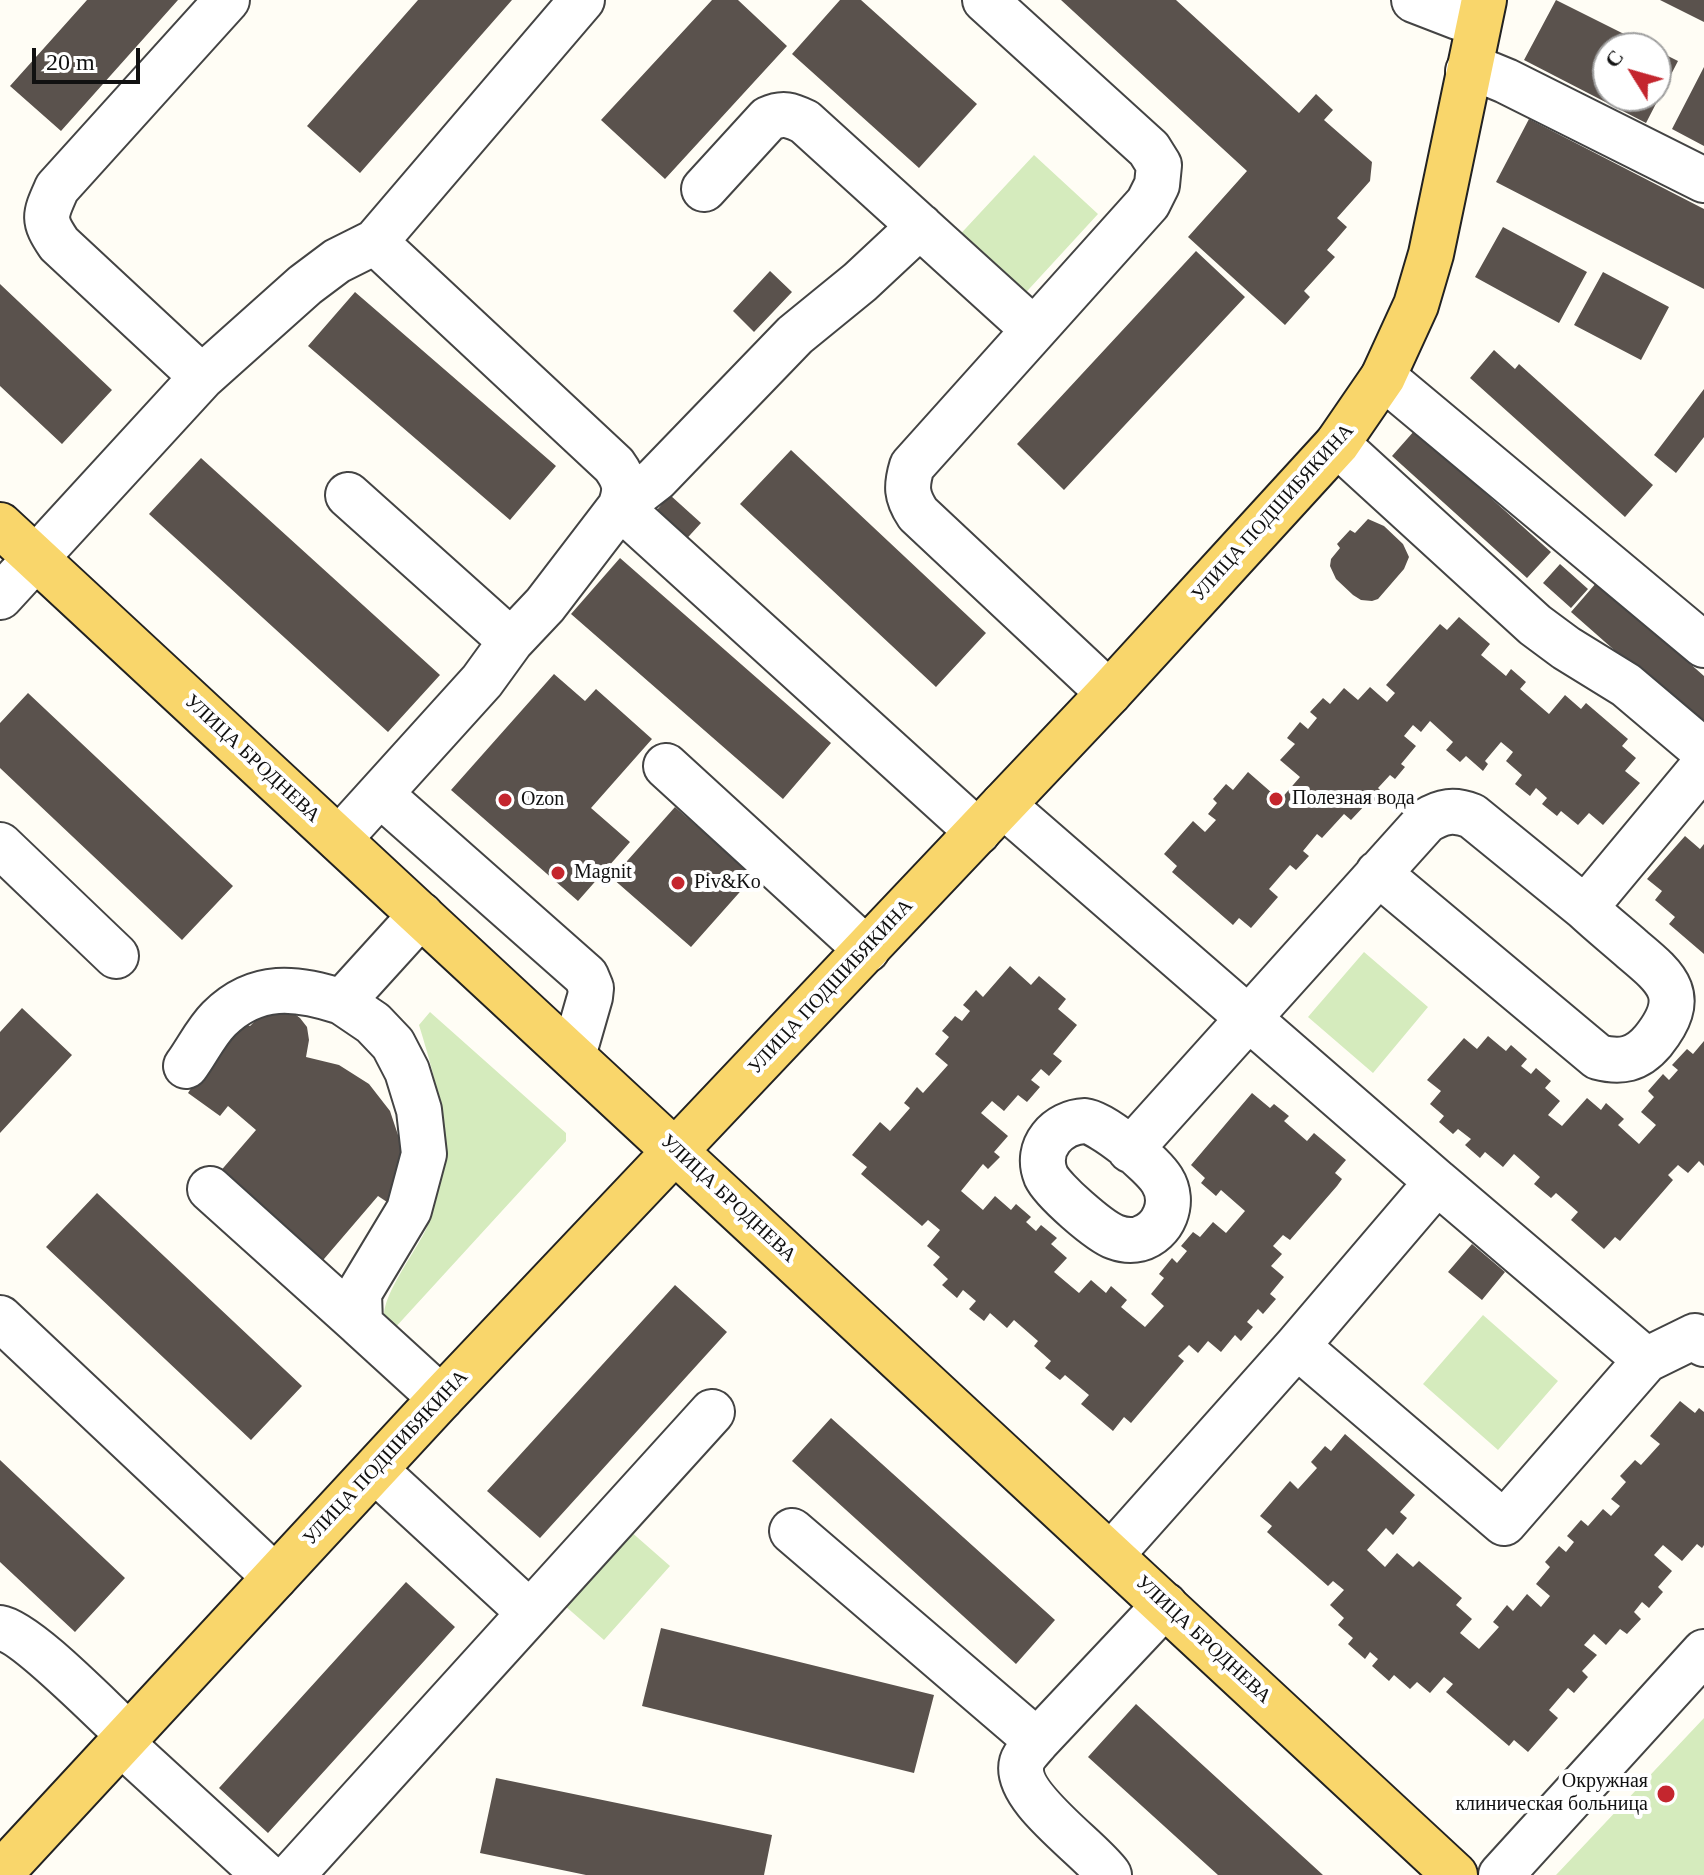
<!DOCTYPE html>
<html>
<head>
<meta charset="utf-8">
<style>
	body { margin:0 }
	#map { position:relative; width:1704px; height:1875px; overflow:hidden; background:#fffdf5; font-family:"Times New Roman",serif }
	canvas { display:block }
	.north { position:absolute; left:1592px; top:32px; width:80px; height:80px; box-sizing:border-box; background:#fff; border:2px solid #a0a0a0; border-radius:50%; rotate:307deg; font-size:22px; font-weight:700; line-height:32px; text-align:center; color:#111 }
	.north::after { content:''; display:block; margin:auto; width:28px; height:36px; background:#c4262e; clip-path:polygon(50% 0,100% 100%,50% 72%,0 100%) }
	.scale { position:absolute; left:32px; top:48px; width:108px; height:36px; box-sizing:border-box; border:4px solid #111; border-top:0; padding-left:10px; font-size:24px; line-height:28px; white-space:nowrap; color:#111; -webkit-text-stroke:6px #fff; paint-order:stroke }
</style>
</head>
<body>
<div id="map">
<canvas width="1704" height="1875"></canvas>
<div class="north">С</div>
<div class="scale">20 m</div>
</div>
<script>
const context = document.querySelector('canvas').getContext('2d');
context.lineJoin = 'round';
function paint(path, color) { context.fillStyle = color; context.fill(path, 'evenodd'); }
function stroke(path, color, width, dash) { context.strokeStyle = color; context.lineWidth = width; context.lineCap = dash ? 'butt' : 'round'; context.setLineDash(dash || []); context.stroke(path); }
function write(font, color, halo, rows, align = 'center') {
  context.font = font + ' "Times New Roman",serif'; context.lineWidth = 8; context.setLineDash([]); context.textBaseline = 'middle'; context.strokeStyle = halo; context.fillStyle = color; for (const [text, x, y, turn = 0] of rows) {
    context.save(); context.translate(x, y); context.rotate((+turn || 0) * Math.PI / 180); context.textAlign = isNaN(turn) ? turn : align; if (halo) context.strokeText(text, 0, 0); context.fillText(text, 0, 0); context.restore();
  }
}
paint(new Path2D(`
	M1034 155 1098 214 1018 301 953 242Z
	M1364 952 1428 1007 1373 1073 1308 1017Z
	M430 1012 566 1133V1141L393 1330C390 1327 387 1324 385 1320 378 1300 419 1247 427 1227 457 1154 441 1097 419 1025Z
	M1483 1315 1558 1381 1498 1450 1423 1384Z
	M629 1530 670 1566 604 1640 564 1605Z
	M1704 1718V1875H1556Z`), '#d5ebbd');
paint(new Path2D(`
	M87 0H178L61 131 10 86Z
	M418 0H512L360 173 307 126Z
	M712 0H738L787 46 665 179 601 120Z
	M840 0H861L977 104 919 168 792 54Z
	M1061 0H1176L1299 113 1316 94 1333 110 1324 120 1372 162 1370 181 1337 218 1347 227 1327 250 1335 257 1304 291 1310 297 1285 325 1188 237 1247 171Z
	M1556 0 1652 48H1608V96H1656V50L1678 61 1646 123 1524 60Z
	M1660 0H1704V22Z
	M1704 67V146L1672 129Z
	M1529 119 1704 209V289L1496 182Z
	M1503 227 1587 272 1559 323 1475 277Z
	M1196 251 1245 297 1064 490 1017 444Z
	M770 271 792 292 754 332 733 311Z
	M1603 272 1669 307 1641 360 1574 325Z
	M0 284 112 390 62 444 0 386Z
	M355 292 556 466 510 520 308 346Z
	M1494 350 1515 369 1519 364 1653 485 1625 517 1470 378Z
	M1704 389V437L1676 473 1654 455Z
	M1415 430 1551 552 1527 578 1392 456Z
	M791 450 986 633 936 687 740 504Z
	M201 458 440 675 388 732 149 514Z
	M670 495 701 523 680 546 649 519Z
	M1368 519 1384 526 1403 544 1409 557 1404 569 1378 599 1372 601 1361 600 1353 595 1336 579 1330 566 1331 559 1340 548 1337 544 1350 530 1355 533Z
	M620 558 831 743 783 799 571 614Z
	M1560 564 1588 589 1571 608 1543 583Z
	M1597 582 1704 676V729L1571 612Z
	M1459 617 1490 644 1481 655 1506 676 1511 669 1526 682 1520 689 1549 714 1565 695 1581 709 1586 703 1628 739 1622 746 1636 758 1625 771 1640 783 1603 825 1589 813 1578 825 1561 811 1557 816 1542 804 1547 798 1536 788 1530 796 1515 784 1522 775 1506 761 1513 752 1501 742 1485 761 1488 764 1483 771 1466 756 1460 762 1446 750 1453 742 1430 721 1421 732 1413 725 1404 736 1416 746 1401 764 1405 767 1395 779 1390 775 1378 788 1382 792 1371 806 1367 803 1351 820 1344 814 1322 838 1317 834 1303 851 1309 856 1296 870 1290 865 1269 889 1278 897 1251 928 1239 918 1233 925 1172 872 1177 866 1164 854 1193 821 1205 832 1216 820 1208 814 1217 803 1213 799 1226 784 1233 790 1248 772 1280 800 1300 777 1280 760 1295 744 1287 738 1300 722 1308 729 1317 718 1310 712 1323 698 1330 704 1344 688 1358 700 1370 687 1387 702 1395 693 1386 685 1440 624 1447 630Z
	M554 674 585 701 596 689 652 739 591 808 630 842 578 901 451 790Z
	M28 693 233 886 182 940 0 768V723Z
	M675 807 754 876 691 947 612 878Z
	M1685 836 1700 849 1704 844V954L1669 924 1675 917 1655 900 1662 891 1647 879Z
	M1010 966 1031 985 1039 976 1066 999 1058 1009 1077 1025 1053 1054 1062 1061 1049 1076 1041 1069 1031 1080 1040 1087 1027 1102 1018 1095 1004 1111 992 1101 981 1113 1008 1136 994 1152 1000 1157 988 1169 983 1164 961 1191 983 1210 995 1196 1011 1210 1016 1204 1031 1217 1026 1222 1036 1231 1041 1225 1057 1238 1051 1244 1067 1258 1054 1272 1079 1293 1091 1280 1106 1293 1111 1286 1127 1300 1121 1307 1145 1327 1164 1306 1151 1294 1164 1278 1159 1274 1172 1258 1177 1263 1187 1251 1181 1246 1193 1232 1200 1237 1213 1222 1226 1233 1245 1211 1221 1190 1216 1196 1201 1183 1205 1178 1191 1165 1252 1093 1270 1108 1274 1104 1289 1116 1284 1121 1307 1141 1314 1133 1346 1160 1335 1173 1342 1179 1337 1186 1290 1240 1283 1235 1273 1246 1282 1254 1271 1266 1284 1277 1270 1294 1276 1299 1263 1314 1258 1309 1247 1322 1253 1327 1241 1341 1235 1335 1221 1352 1208 1341 1198 1353 1189 1345 1178 1356 1184 1361 1131 1423 1124 1417 1113 1431 1081 1404 1089 1395 1065 1375 1060 1380 1045 1368 1051 1361 1034 1346 1038 1341 1014 1320 1007 1328 990 1313 984 1321 969 1309 976 1301 963 1290 957 1298 942 1285 948 1279 933 1265 940 1257 927 1246 940 1230 928 1220 922 1226 861 1174 867 1167 852 1155 880 1122 890 1131 910 1108 904 1103 917 1087 923 1093 948 1065 935 1054 949 1037 942 1031 955 1016 962 1021 970 1011 963 1005 976 990 983 997Z
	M22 1008 72 1055 0 1133V1032Z
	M266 1010 291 1011 300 1018 307 1027 309 1040 306 1057 339 1065 369 1084 390 1111 401 1144V1164L390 1204 378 1196 318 1266 218 1174 256 1130 228 1106 220 1116 188 1093 235 1020 250 1026Z
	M1488 1036 1506 1051 1511 1045 1527 1059 1521 1066 1531 1074 1536 1068 1551 1081 1545 1088 1560 1101 1548 1115 1562 1126 1587 1098 1601 1110 1606 1103 1624 1119 1618 1125 1639 1144 1656 1125 1641 1112 1654 1097 1648 1091 1663 1074 1669 1080 1678 1070 1672 1065 1687 1049 1693 1054 1704 1041V1166L1699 1161 1688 1173 1678 1165 1668 1175 1673 1180 1620 1241 1615 1237 1604 1249 1571 1220 1578 1212 1556 1193 1551 1198 1534 1184 1540 1177 1514 1154 1503 1167 1485 1152 1480 1158 1465 1145 1471 1139 1458 1129 1453 1134 1439 1122 1444 1116 1430 1104 1441 1091 1427 1080 1464 1038 1477 1049Z
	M97 1193 302 1386 251 1440 46 1247Z
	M1472 1244 1505 1272 1482 1300 1448 1272Z
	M675 1285 727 1332 540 1538 487 1491Z
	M1680 1401 1695 1413 1699 1408 1704 1412V1545L1702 1548 1697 1544 1682 1561 1663 1545 1654 1555 1672 1571 1658 1587 1663 1592 1649 1608 1642 1602 1634 1612 1641 1619 1627 1634 1620 1629 1606 1645 1594 1634 1584 1645 1597 1655 1582 1671 1588 1677 1574 1693 1568 1688 1549 1710 1558 1718 1528 1752 1514 1740 1509 1746 1446 1692 1453 1684 1444 1677 1430 1693 1417 1682 1410 1689 1394 1675 1389 1681 1372 1666 1378 1659 1370 1652 1365 1659 1348 1644 1353 1638 1338 1625 1344 1618 1330 1605 1344 1590 1333 1581 1328 1586 1267 1532 1272 1526 1260 1516 1290 1481 1298 1489 1317 1468 1311 1462 1325 1446 1331 1451 1345 1434 1415 1495 1400 1512 1407 1518 1393 1535 1386 1528 1367 1550 1385 1567 1397 1553 1413 1567 1419 1561 1462 1598 1456 1605 1472 1619 1460 1633 1479 1649 1499 1627 1493 1622 1507 1605 1513 1611 1527 1594 1541 1607 1550 1596 1536 1584 1550 1567 1545 1562 1559 1546 1566 1552 1574 1542 1567 1536 1581 1520 1588 1526 1603 1509 1611 1516 1620 1506 1611 1499 1626 1482 1620 1476 1635 1460 1641 1465 1660 1444 1650 1436Z
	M831 1418 1055 1620 1016 1664 792 1461Z
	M0 1460 125 1578 75 1632 0 1562Z
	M406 1582 455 1627 268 1833 219 1788Z
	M661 1628 934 1695 914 1773 642 1706Z
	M1136 1704 1323 1875H1218L1088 1757Z
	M496 1778 772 1835 764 1875H586L480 1853Z`), '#5a524d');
const minor = new Path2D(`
	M985 0 1149 149 1159 165 1157 185 1148 203 912 466C906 486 906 496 918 514L1109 693
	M1414 0 1458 17 1479 19
	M1468 71 1489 74 1506 81 1704 180
	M704 189 768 119C783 112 791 115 805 122L1033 329
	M920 226 860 282 795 335 656 479 620 507 978 832
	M202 377 305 285 337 261 375 242 582 0
	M1383 377 1704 645
	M1337 444 1535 625 1566 648 1626 685 1704 751
	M348 495 511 641
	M0 597 202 377 59 244C42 219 45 215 57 188L227 0
	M666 766 867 950
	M380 794 586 976 591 988 590 997 573 1056
	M1003 805 1437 1182 1297 1346 1111 1555
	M339 839 482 681 511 641 545 605 620 507C627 489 625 480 614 465L375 242
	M0 845 116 956
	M1378 873 1598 1057C1621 1063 1637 1060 1653 1041 1689 996 1668 979 1632 949 1616 935 1600 922 1585 908
	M421 915 342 1002 373 1023 393 1044 407 1071 419 1110 424 1154 409 1210 359 1293 360 1324 441 1398
	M186 1066C197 1051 206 1032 219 1019 256 982 297 987 342 1002
	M1085 1121C1103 1123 1152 1164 1162 1180 1176 1202 1164 1232 1139 1239 1131 1241 1123 1240 1115 1237 1099 1231 1053 1191 1046 1176 1034 1147 1058 1122 1085 1121Z
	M1130 1150 1426 821C1442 811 1454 809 1472 816L1585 908 1704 765
	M1437 1182 1646 1360 1695 1336 1704 1344
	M210 1189 360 1324
	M0 1318 275 1577
	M1297 1346 1504 1523 1646 1360
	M376 1471 529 1612
	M792 1531 1037 1741
	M0 1628C27 1632 105 1714 130 1736
	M122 1744 265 1875
	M292 1875 712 1412
	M1109 1875C1090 1848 1012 1797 1022 1762 1024 1755 1033 1746 1037 1741L1165 1605
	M1501 1875 1704 1652`);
const major = new Path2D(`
	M0 525 1455 1875
	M0 1874 441 1398 1109 693 1337 444 1383 377 1416 305 1431 254 1484 0`);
stroke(minor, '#444', 48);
stroke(major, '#222', 48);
stroke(minor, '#fff', 44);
stroke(major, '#f9d66b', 44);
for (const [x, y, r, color] of [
	[1276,799,8,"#c4262e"],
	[505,800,8,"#c4262e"],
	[558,873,8,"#c4262e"],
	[678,883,8,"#c4262e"],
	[1666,1794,10,"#c4262e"]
]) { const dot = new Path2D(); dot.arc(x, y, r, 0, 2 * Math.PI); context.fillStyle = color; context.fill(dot); stroke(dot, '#fff', 3); }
write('20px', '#111', '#fff', [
	["УЛИЦА ПОДШИБЯКИНА",1273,513,-48],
	["УЛИЦА БРОДНЕВА",252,759,43],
	["УЛИЦА ПОДШИБЯКИНА",831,987,-47],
	["УЛИЦА БРОДНЕВА",728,1199,43],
	["УЛИЦА ПОДШИБЯКИНА",386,1458,-47],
	["УЛИЦА БРОДНЕВА",1203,1640,43]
]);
write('20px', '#111', '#fff', [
	["Полезная вода",1292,799],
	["Ozon",521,800],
	["Magnit",574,873],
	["Piv&Ko",694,883],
	["Окружная",1648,1782,"right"],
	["клиническая больница",1648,1805,"right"]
], 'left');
</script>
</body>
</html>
